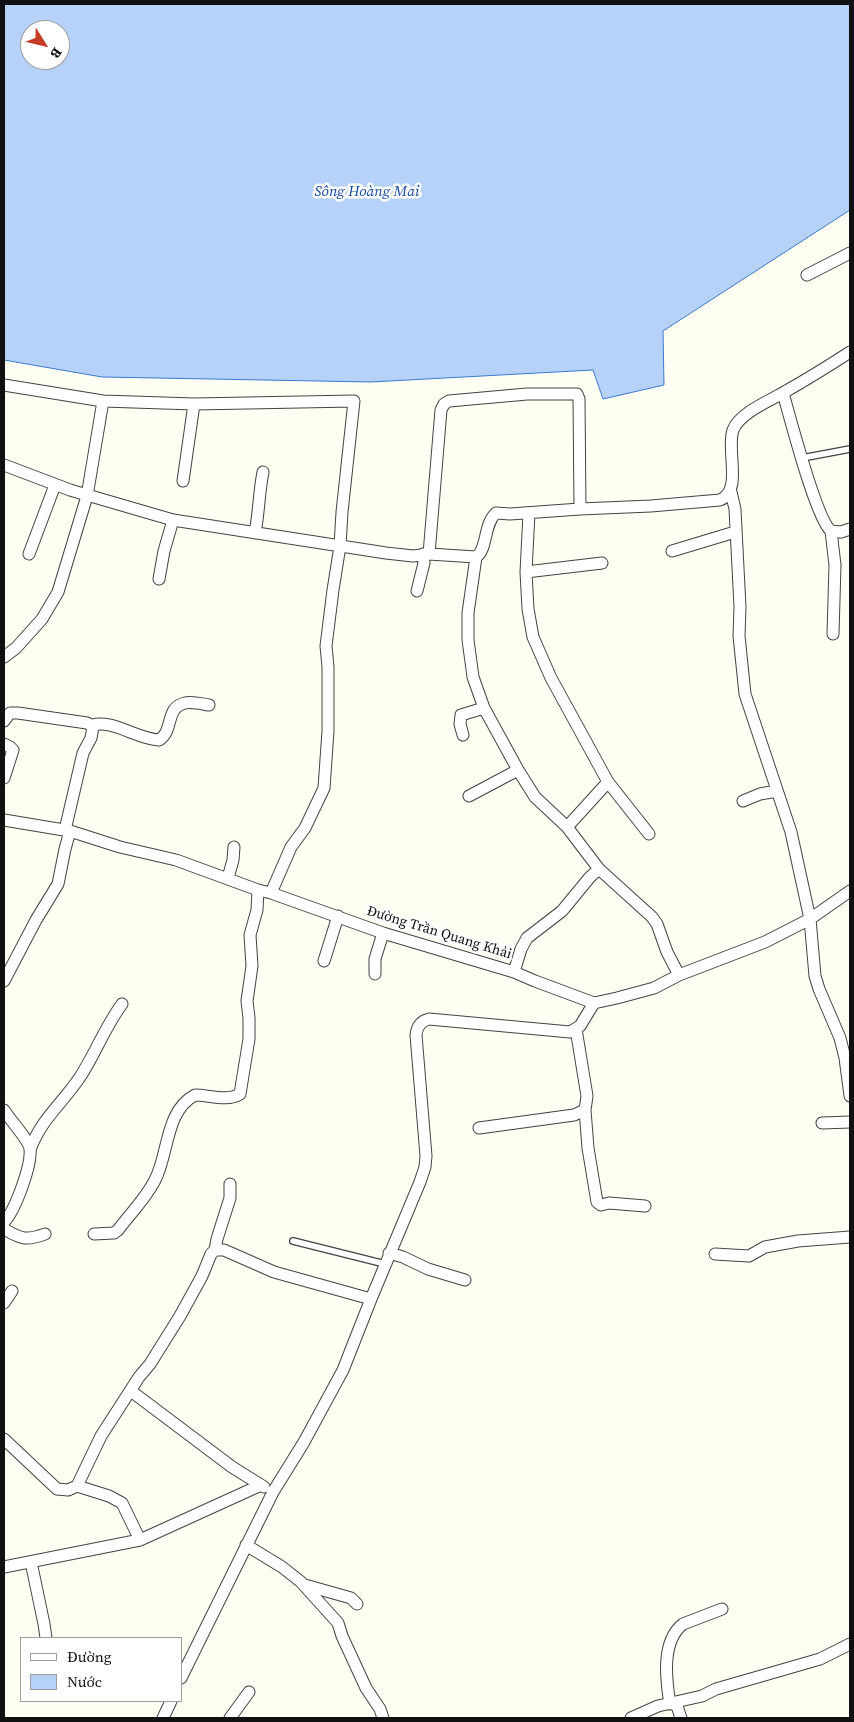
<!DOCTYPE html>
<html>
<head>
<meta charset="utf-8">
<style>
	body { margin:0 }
	#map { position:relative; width:854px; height:1722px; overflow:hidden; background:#fffff3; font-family:"Source Serif 4",serif }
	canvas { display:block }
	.frame { position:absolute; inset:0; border:5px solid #101010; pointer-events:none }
	.legend { position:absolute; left:20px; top:1637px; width:162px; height:65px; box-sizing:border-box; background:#fff; border:1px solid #9f9f9f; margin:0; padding:6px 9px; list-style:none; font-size:15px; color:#101010 }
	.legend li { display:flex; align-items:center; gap:10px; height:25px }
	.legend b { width:25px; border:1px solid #9f9f9f }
	.north { position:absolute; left:20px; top:20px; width:50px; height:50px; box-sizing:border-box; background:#fff; border:1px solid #9f9f9f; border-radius:50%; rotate:126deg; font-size:14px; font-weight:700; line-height:20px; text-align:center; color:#101010 }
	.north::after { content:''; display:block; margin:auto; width:18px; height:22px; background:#c53b23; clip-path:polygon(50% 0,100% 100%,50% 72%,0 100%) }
</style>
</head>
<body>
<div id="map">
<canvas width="854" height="1722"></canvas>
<div class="frame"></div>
<ul class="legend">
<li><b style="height:6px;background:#fff"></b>Đường</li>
<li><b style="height:14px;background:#b6d2f8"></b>Nước</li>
</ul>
<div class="north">B</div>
</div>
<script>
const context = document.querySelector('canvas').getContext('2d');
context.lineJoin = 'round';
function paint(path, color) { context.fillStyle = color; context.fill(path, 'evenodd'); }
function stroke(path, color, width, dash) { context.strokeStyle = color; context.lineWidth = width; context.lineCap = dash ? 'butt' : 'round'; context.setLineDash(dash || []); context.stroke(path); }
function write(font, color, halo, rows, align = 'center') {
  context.font = font + ' "Source Serif 4",serif'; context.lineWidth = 5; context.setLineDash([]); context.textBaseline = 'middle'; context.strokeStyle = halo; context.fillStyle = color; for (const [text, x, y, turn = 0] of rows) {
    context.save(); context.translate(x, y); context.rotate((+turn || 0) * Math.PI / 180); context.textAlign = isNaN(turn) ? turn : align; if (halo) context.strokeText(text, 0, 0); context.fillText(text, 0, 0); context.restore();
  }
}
const water = new Path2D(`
	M4 4H850V210L663 331 664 385 603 399 593 370 371 382 102 377 4 360ZM30 30H60V60H30Z`);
paint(water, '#b6d2f8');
stroke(water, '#3a78d1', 1);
const service = new Path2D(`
	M802 458 850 449
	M293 1241 385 1264`);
const minor = new Path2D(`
	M807 275 850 253
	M4 385 103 401 194 404 354 401 342 512 340 546 333 590 326 646 328 667V731L324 788 305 828 291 847 271 893
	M783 393C790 417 816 519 831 531L841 532 850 529
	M4 465 70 490 173 520 386 553 413 556 429 554 476 557C488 549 483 525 496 513L510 514 580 509 651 506 720 500C743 491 726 450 733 430 740 412 772 400 788 390 809 378 830 365 850 352
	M183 481 194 404
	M731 492 735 509 740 607 739 636 745 694 791 832 810 919 815 976 819 989 840 1038 845 1058 850 1096
	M529 513 526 572 528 609 533 637 551 678 608 782 567 827
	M831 531 835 565 833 634
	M255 533C259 512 259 492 263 472
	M672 551 735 532
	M29 554 55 485
	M429 554 441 410 444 404 449 401 527 394H577L579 399 580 509
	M476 557 468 613V640L473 677 484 708 518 770 535 797 567 827 599 869 652 917 657 924 667 952 679 975
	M526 572 602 563
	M159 579 164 551 173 520
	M417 591 424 563 423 554
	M4 657 16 648 42 619 58 592 87 496 103 401
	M4 721 10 713H18L87 723 93 727 91 738 83 753 65 830
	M92 725C112 719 137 739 159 740 174 731 165 707 185 703 192 701 202 704 209 705
	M463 735 460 724 461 715 484 708
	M4 744 10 747 13 750 4 778
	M608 782 649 834
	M469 796 518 770
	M743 801 760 794 777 791
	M4 820 70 831 120 847 176 860 258 890 271 893 383 933 514 972 535 981 594 1003 617 998 654 988 679 975 765 942 810 919 850 891
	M228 878 233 860 234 847
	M324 961 338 916
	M514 972 521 949 527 938 562 911 590 877 599 869
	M375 974V959L383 933
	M4 981 36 920 58 884 65 849 70 831
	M4 1110C10 1120 29 1140 30 1149 32 1165 15 1211 4 1222
	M585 1110 588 1148 597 1202 601 1205 609 1203 645 1206
	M822 1123 850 1122
	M479 1128 574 1115 585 1110 587 1096 576 1029
	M30 1150C41 1119 62 1104 80 1077 95 1054 105 1027 122 1004
	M4 1229C21 1239 26 1241 45 1234
	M94 1234 114 1233 118 1230C130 1214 146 1198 155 1180 169 1153 165 1111 195 1095 209 1095 227 1102 240 1094L249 1039V1018L247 1001 252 966 250 935 257 910 258 890
	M215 1250 217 1239 230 1198V1184
	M389 1253 403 1257 428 1269 465 1280
	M715 1254 749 1256 765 1247 798 1241 850 1237
	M4 1303 12 1291
	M131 1391 232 1467 264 1487
	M4 1439 57 1489 68 1490 77 1486 101 1436 139 1377 150 1364 180 1316 202 1276 211 1254 215 1250H224L274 1272 371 1299
	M77 1486 109 1496 122 1503 140 1540
	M246 1545 282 1567 301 1582 338 1623 342 1636 366 1688 380 1709 383 1718
	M31 1562 44 1624 46 1638
	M4 1567 140 1540 261 1485
	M305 1585 351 1598 357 1604
	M181 1678 273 1492 304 1442 343 1370 371 1299 420 1182 425 1167 426 1156 416 1035C417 1026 421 1021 429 1019L570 1032 580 1026 594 1003
	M676 1703 681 1718
	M670 1704C666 1680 661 1641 683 1624L722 1609
	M163 1718 171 1701
	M230 1718 249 1692
	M631 1718 658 1706 702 1696 716 1689 820 1659 850 1644`);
stroke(service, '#434343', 8);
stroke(minor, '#434343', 13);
stroke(service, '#fff', 5.5);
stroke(minor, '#fff', 11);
write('14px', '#101010', '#fff', [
	["Đường Trần Quang Khải",439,933,17]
]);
write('italic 15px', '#144aa7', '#fff', [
	["Sông Hoàng Mai",367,192]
]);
</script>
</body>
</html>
